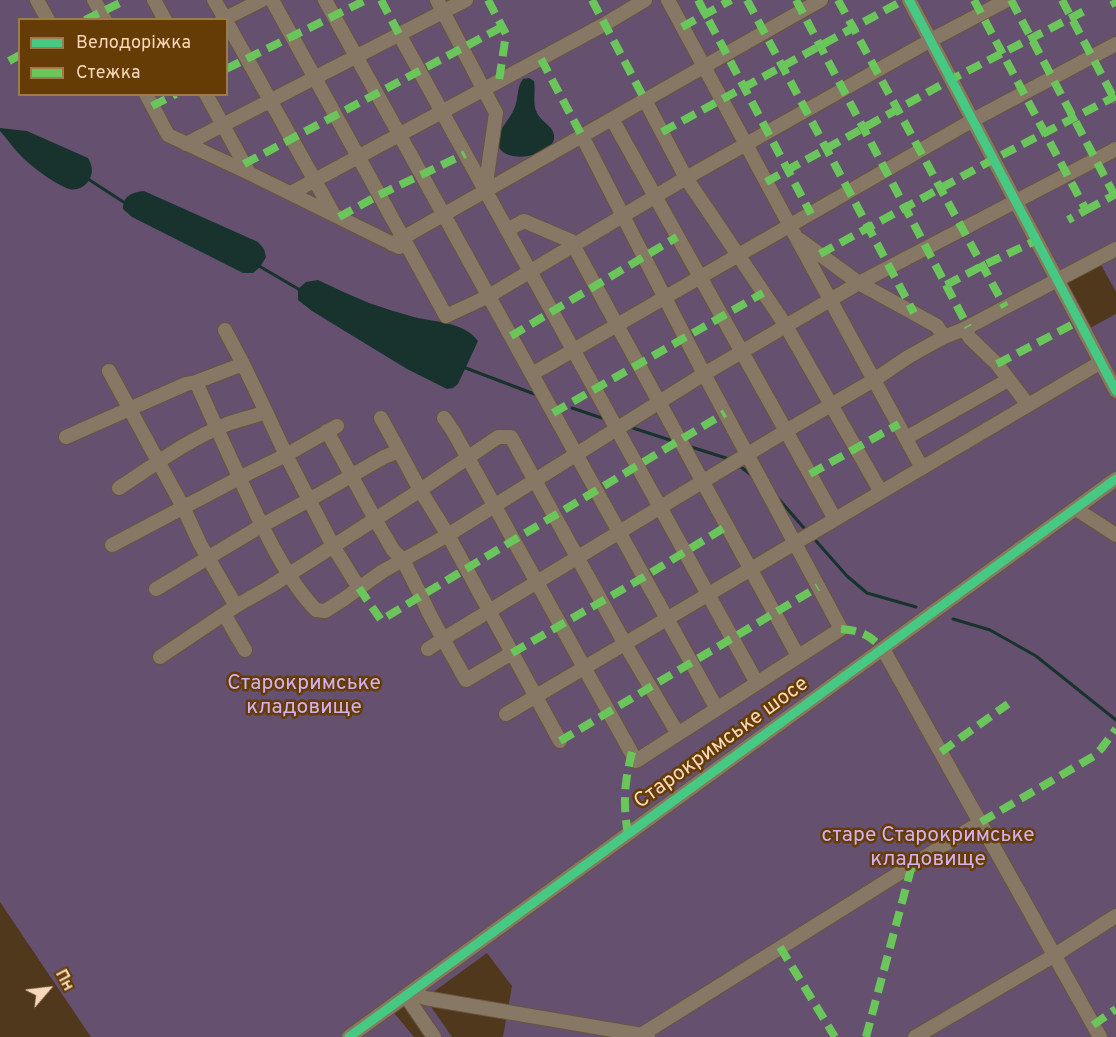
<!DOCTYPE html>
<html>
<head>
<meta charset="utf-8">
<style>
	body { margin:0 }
	#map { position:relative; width:1116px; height:1037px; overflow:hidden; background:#4f381b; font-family:Overpass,sans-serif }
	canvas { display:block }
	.legend { position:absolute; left:18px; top:18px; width:210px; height:78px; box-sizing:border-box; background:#653c05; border:2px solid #9f7a4d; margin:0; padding:8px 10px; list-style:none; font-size:18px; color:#f7d8ba }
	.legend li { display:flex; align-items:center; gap:12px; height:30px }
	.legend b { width:30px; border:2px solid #9f7a4d }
	.north { position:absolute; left:18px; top:959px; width:60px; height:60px; -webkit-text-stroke:4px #653c05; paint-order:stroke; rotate:62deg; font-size:16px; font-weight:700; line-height:24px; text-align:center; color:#f7d8ba }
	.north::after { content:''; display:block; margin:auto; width:21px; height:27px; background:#f7d8ba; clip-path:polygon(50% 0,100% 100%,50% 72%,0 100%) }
</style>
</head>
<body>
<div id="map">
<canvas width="1116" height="1037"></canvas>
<ul class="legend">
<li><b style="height:8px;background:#46c982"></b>Велодоріжка</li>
<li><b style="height:8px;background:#6ac65a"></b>Стежка</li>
</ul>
<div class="north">Пн</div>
</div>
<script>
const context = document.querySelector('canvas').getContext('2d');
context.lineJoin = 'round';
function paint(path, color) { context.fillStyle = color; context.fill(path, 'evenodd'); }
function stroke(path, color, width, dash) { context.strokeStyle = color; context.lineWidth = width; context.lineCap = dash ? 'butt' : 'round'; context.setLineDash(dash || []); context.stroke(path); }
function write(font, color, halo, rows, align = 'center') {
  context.font = font + ' Overpass,sans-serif'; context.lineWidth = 5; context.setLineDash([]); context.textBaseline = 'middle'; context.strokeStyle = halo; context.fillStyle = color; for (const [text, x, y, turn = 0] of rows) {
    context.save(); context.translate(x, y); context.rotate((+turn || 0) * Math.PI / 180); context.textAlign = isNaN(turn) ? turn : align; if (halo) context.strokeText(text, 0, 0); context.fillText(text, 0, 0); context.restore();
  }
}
paint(new Path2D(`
	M0 0H1116V292L1100 263 1065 281 1090 328 1116 314V1037H503L512 986 487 953 425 998 452 1037H434L405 997 390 1008 414 1037H91L0 902ZM20 20H226V94H20Z`), '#65516f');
paint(new Path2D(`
	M529 78 534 81C536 92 532 103 537 113 541 122 552 125 554 135 558 158 493 168 498 138 500 128 510 119 514 109 519 99 516 88 523 79Z
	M0 128 27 131 88 158C92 165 94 172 89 180 85 187 77 191 69 189 55 184 32 167 22 157 14 149 7 139 0 131Z
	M144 191 258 242 264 249 266 257 260 267 253 273H243L132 217 123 209C123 196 132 192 144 191Z
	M318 280C335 288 352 296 369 303 384 308 399 313 414 317 434 322 465 322 478 341L458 384 453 388 447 389 407 369 312 311 298 300V289L306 282Z`), '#18332d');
stroke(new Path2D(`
	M88 179 125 203
	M259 266 300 290
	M463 367 537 395
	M572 408 602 418
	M633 428 673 441
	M688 446 726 458
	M741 467 751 475
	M777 497 804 528
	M816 541 847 576 867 593 916 607
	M953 619 990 630 1036 656 1116 720`), '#18332d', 3);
const minor = new Path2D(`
	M37 0 48 20
	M94 0 105 20
	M154 0 165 20
	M214 0 226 20
	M272 0 446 316 489 296 686 178 931 40 1007 0
	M325 0 717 709
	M437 0 496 113 485 190
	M668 0 796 237 922 468
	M909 0 1116 391
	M222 20 262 0
	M226 21 334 215
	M399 34 757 683
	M146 94 168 135 249 173 399 247
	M206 94 249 173
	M645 100 686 178 786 326 881 492
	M612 119 835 519
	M186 144 466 0
	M291 193 605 24 645 0
	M507 230 524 221 571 241 798 656
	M800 240 859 283 937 326 944 337 964 329 1116 249
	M392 244 821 0
	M964 329 970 338 997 364 1028 405
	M243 364 266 412
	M109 371 183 507 200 544 236 606 224 614
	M532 374 973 120 1116 44
	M196 382C213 420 230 458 248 496 265 533 288 581 316 610L325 611 344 599 383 571 448 535 704 374 859 283 1116 149
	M444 418 453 431 636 761 841 629 704 374 582 136
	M337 426 286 455 333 546 359 588
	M327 431 375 519 393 550 403 560 420 594 429 613 443 639 428 649
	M66 437 186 384 196 382 243 364 225 330
	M906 438 1008 380
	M399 451 420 490 448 535 560 741
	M1076 509 1116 535
	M112 545 239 478 286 455 266 412C252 417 238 420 225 425 187 440 153 466 119 488
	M156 589 261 526 309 500 384 457 399 451 381 418
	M236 606 271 586 416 493 498 437H511L625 644 678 734
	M883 649 1100 1037
	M512 653 466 680 443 639 786 431 874 380 908 357 944 337
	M160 657 224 614 245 650
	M506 714 1101 362
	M412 992 425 998 648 1036
	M406 996 434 1037
	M641 1035 981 822
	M349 1037 1116 479
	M915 1037 1055 955 1116 916`);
stroke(minor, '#69543c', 16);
stroke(minor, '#877866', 14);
stroke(new Path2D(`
	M381 0 399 34
	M488 0 506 34 499 81
	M592 0 645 100
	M698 0 811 214
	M747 0 914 313
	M796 0 968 327
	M838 0 1005 307
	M974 0 1086 210 1068 220
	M1011 0 1116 198
	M1062 0 1116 102
	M1113 0 1116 6
	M85 20 126 0
	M682 27 731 0
	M541 59 582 136
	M9 61 20 55
	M226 69 366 0
	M152 106 176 94
	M662 132 904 0
	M244 164 502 27
	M766 182 952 79 1090 8
	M1086 210 1116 194
	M339 217 379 195 465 154
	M820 254 994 159 1116 96
	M946 285 982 266 1037 240
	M511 336 677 237
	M997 364 1079 321
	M553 413 763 293
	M810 474 899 424
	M359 588 381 620 725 413
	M841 629C862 631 868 634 883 649
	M512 653 644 577 727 526
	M560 741 818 587
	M941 752 1008 704
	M981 822 1094 756 1101 749 1116 729
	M628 835C623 803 624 784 632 752
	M780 947 835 1037
	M1093 1025 1116 1009
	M866 1037 912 865`), '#6ac65a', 8, [15, 8]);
stroke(new Path2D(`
	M909 0 1116 391
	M349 1037 1116 479`), '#46c982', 9);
write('21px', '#d1b1f4', '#653c05', [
	["Старокримське",304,685],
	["кладовище",304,709],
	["старе Старокримське",928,837],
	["кладовище",928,861]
]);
write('21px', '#f7d8ba', '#653c05', [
	["Старокримське шосе",722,744,-36]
]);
</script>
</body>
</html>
